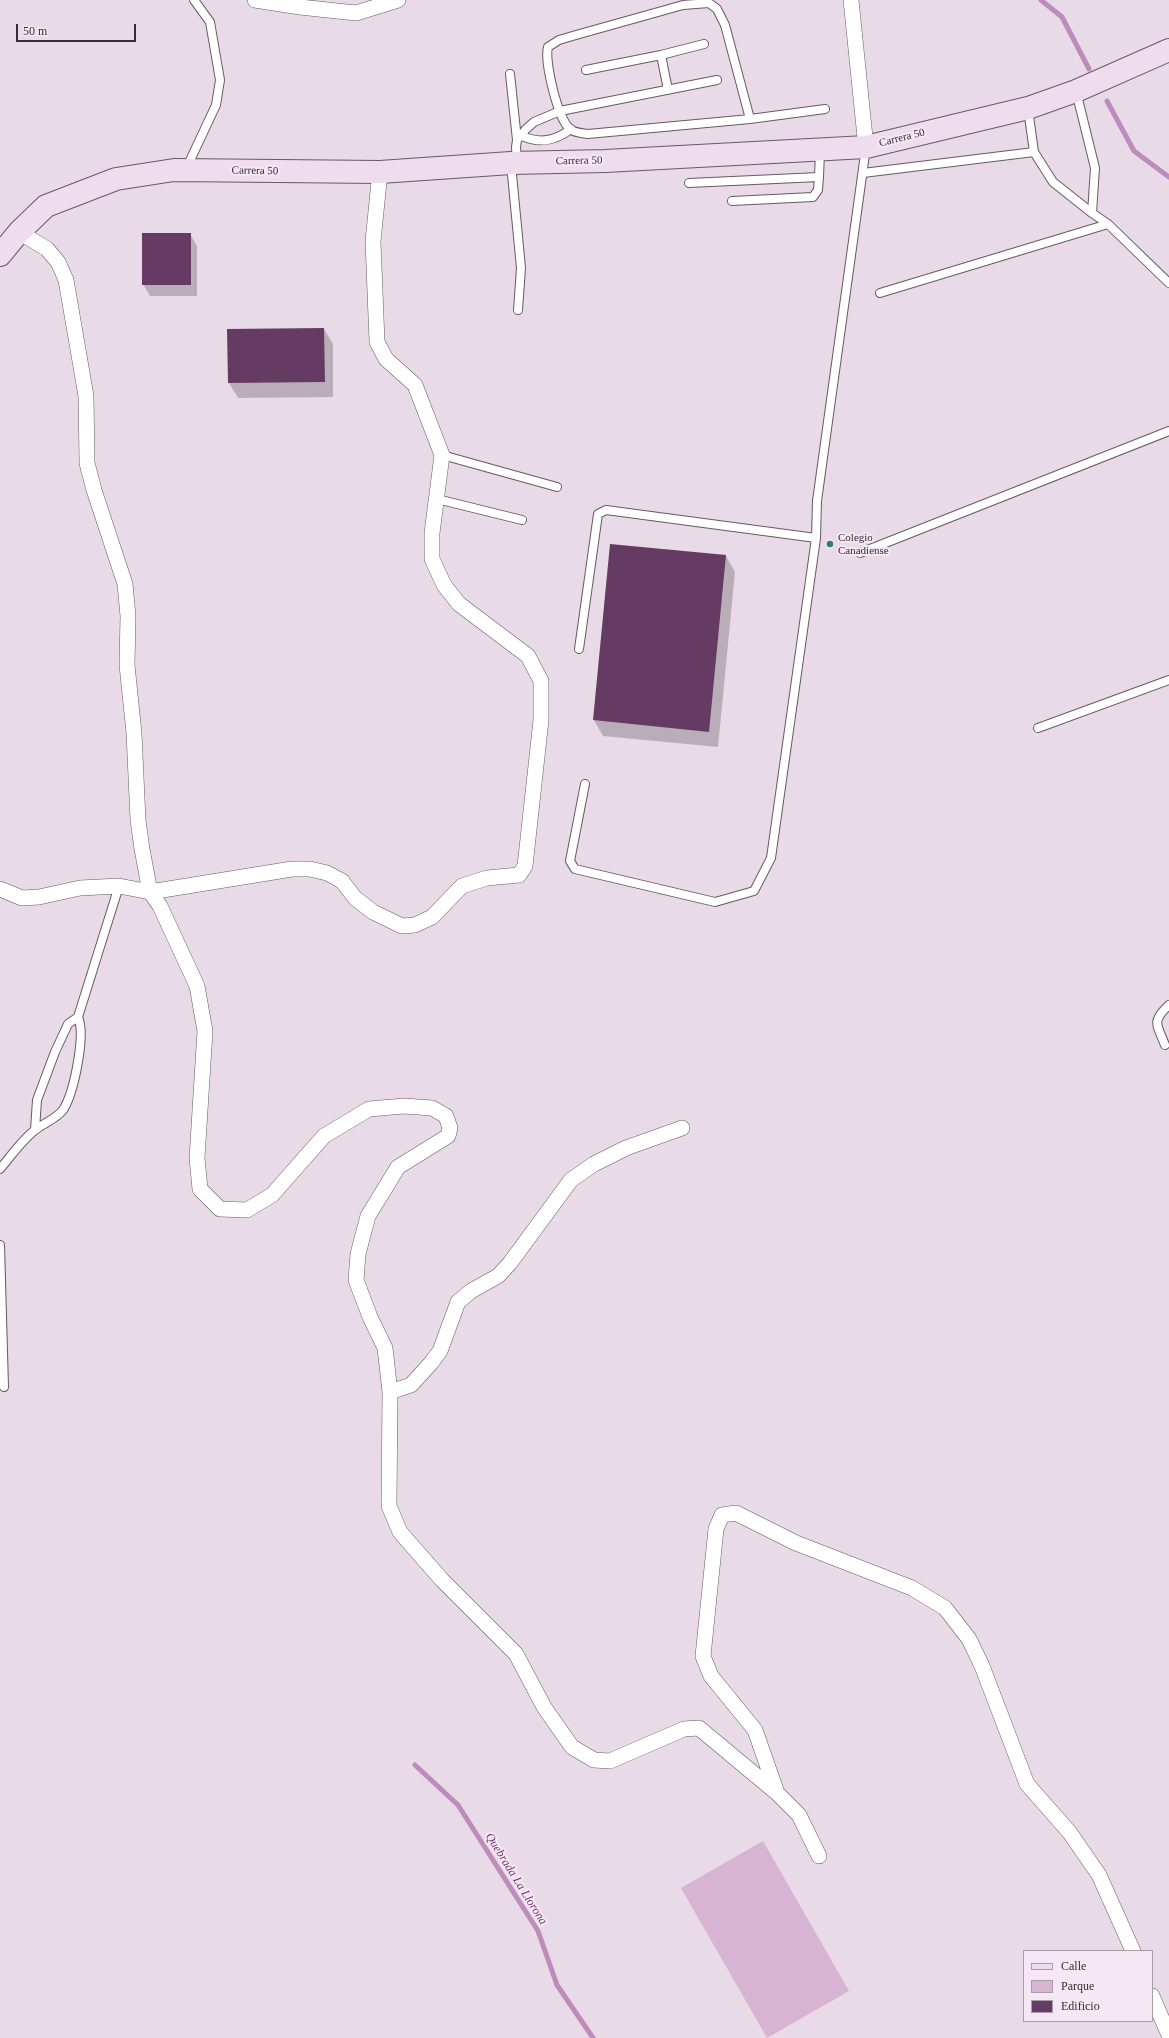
<!DOCTYPE html>
<html>
<head>
<meta charset="utf-8">
<style>
	body { margin:0 }
	#map { position:relative; width:1169px; height:2038px; overflow:hidden; background:#e8dae7; font-family:Georgia,serif }
	canvas { display:block }
	.legend { position:absolute; left:1023px; top:1950px; width:130px; height:72px; box-sizing:border-box; background:#f6e7f4; border:1px solid #a89da6; margin:0; padding:5px 7px; list-style:none; font-size:12px; color:#322d32 }
	.legend li { display:flex; align-items:center; gap:8px; height:20px }
	.legend b { width:20px; border:1px solid #a89da6 }
	.scale { position:absolute; left:16px; top:24px; width:120px; height:18px; box-sizing:border-box; border:2px solid #322d32; border-top:0; padding-left:5px; font-size:12px; line-height:14px; white-space:nowrap; color:#322d32; -webkit-text-stroke:3px #f6e7f4; paint-order:stroke }
</style>
</head>
<body>
<div id="map">
<canvas width="1169" height="2038"></canvas>
<ul class="legend">
<li><b style="height:5px;background:#efddee"></b>Calle</li>
<li><b style="height:11px;background:#d7b4d4"></b>Parque</li>
<li><b style="height:11px;background:#653a63"></b>Edificio</li>
</ul>
<div class="scale">50 m</div>
</div>
<script>
const context = document.querySelector('canvas').getContext('2d');
context.lineJoin = 'round';
function paint(path, color) { context.fillStyle = color; context.fill(path, 'evenodd'); }
function stroke(path, color, width, dash) { context.strokeStyle = color; context.lineWidth = width; context.lineCap = dash ? 'butt' : 'round'; context.setLineDash(dash || []); context.stroke(path); }
function write(font, color, halo, rows, align = 'center') {
  context.font = font + ' Georgia,serif'; context.lineWidth = 4; context.setLineDash([]); context.textBaseline = 'middle'; context.strokeStyle = halo; context.fillStyle = color; for (const [text, x, y, turn = 0] of rows) {
    context.save(); context.translate(x, y); context.rotate((+turn || 0) * Math.PI / 180); context.textAlign = isNaN(turn) ? turn : align; if (halo) context.strokeText(text, 0, 0); context.fillText(text, 0, 0); context.restore();
  }
}
paint(new Path2D(`
	M763 1841 849 1991 767 2038 681 1888Z`), '#d7b4d4');
paint(new Path2D(`
	M190 234 197 246V296H150L143 284Z
	M324 329 333 344V397L238 398 229 383Z
	M726 556 735 572 718 747 603 736 594 720Z`), '#0003');
stroke(new Path2D(`
	M1041 0 1062 17 1089 69
	M1107 101 1134 151 1169 177
	M415 1765 458 1805 538 1931 557 1985 593 2038`), '#bd8cba', 5);
paint(new Path2D(`
	M142 233H191V285H142Z
	M324 328 325 382 228 383 227 329Z
	M610 544 726 555 709 732 593 720Z`), '#653a63');
const service = new Path2D(`
	M586 70 661 55
	M510 74 517 140
	M668 90 661 55 704 44
	M1076 91 1095 168 1092 213 1108 224 1169 283
	M1028 109 1034 152 1053 182 1092 213
	M750 119 725 25 717 9 709 3 683 5 576 35 559 40 548 47C544 61 558 120 570 129 575 133 582 133 588 134L750 119 825 109
	M522 136C540 144 555 141 571 129
	M517 162 516 147 517 140 526 129 534 122 560 111 717 80
	M511 164 521 268 518 310
	M186 169 216 105 220 80 210 22 194 0
	M863 173 1034 152
	M689 183 819 177 820 151
	M732 201 813 197 818 190 819 177
	M880 293 1108 224
	M442 455 557 487
	M437 499 522 520
	M860 553 1169 431
	M579 649 598 514 606 510 816 538
	M1038 728 1169 680
	M585 784 570 861 575 869 715 902 754 891 771 858 816 538 817 501 866 147
	M1165 1045C1157 1024 1151 1022 1169 1005
	M35 1130 37 1100 55 1052 68 1024 78 1017 119 886
	M0 1169C11 1156 22 1140 35 1130 44 1123 56 1119 63 1110 74 1093 86 1035 78 1017
	M0 1245 4 1387`);
const minor = new Path2D(`
	M255 0 300 7 356 13 398 0
	M851 0 866 147
	M19 232 47 249 58 262 66 280 86 396 87 463 94 490 125 584 128 616 127 665 134 733 138 820 142 849 150 892 160 906 197 986 205 1031 197 1158 200 1189 220 1209 247 1210 272 1195 324 1136 369 1109 404 1106 432 1108 446 1116 450 1128 448 1136 398 1167 368 1216 358 1254 356 1280 370 1317 385 1348 390 1392 389 1506 400 1532 442 1580 516 1654 544 1707 572 1747 594 1760 610 1761 684 1729 699 1728 777 1793 799 1815 819 1856
	M0 889 22 898 39 897 80 888 119 886 150 892 292 869H310L327 873 342 881 355 898 373 912 402 926 415 925 432 917 462 886 487 878 519 875 525 866 541 720V681L528 656 459 604 444 585 432 559V533L442 455 415 385 386 359 377 342 373 241 380 172
	M390 1392 411 1385 431 1363 440 1351 458 1302 471 1291 498 1276 510 1263 571 1180 594 1164 626 1148 682 1128
	M777 1793 755 1730 711 1676 703 1656 716 1529 722 1515 736 1513 796 1543 912 1588 945 1608 969 1639 982 1666 1027 1784 1070 1833 1099 1875 1133 1951
	M1152 1996 1169 2035`);
const secondary = new Path2D(`
	M0 255 19 232 46 206 116 179 174 170 380 172 511 163 605 161 866 147 1028 108 1076 91 1169 50`);
stroke(service, '#665a65', 10);
stroke(minor, '#665a65', 16);
stroke(secondary, '#665a65', 24);
stroke(service, '#fff', 8);
stroke(minor, '#fff', 15);
stroke(secondary, '#efddee', 22);
for (const [x, y, r, color] of [
	[830,544,4,"#367a6c"]
]) { const dot = new Path2D(); dot.arc(x, y, r, 0, 2 * Math.PI); context.fillStyle = color; context.fill(dot); stroke(dot, '#f6e7f4', 1.5); }
write('11px', '#322d32', '#f6e7f4', [
	["Carrera 50",902,138,-14],
	["Carrera 50",579,161,-1],
	["Carrera 50",255,171,1]
]);
write('11px', '#322d32', '#f6e7f4', [
	["Colegio",838,538],
	["Canadiense",838,551]
], 'left');
write('italic 12px', '#723670', '#f6e7f4', [
	["Quebrada La Llorona",516,1879,58]
]);
</script>
</body>
</html>
